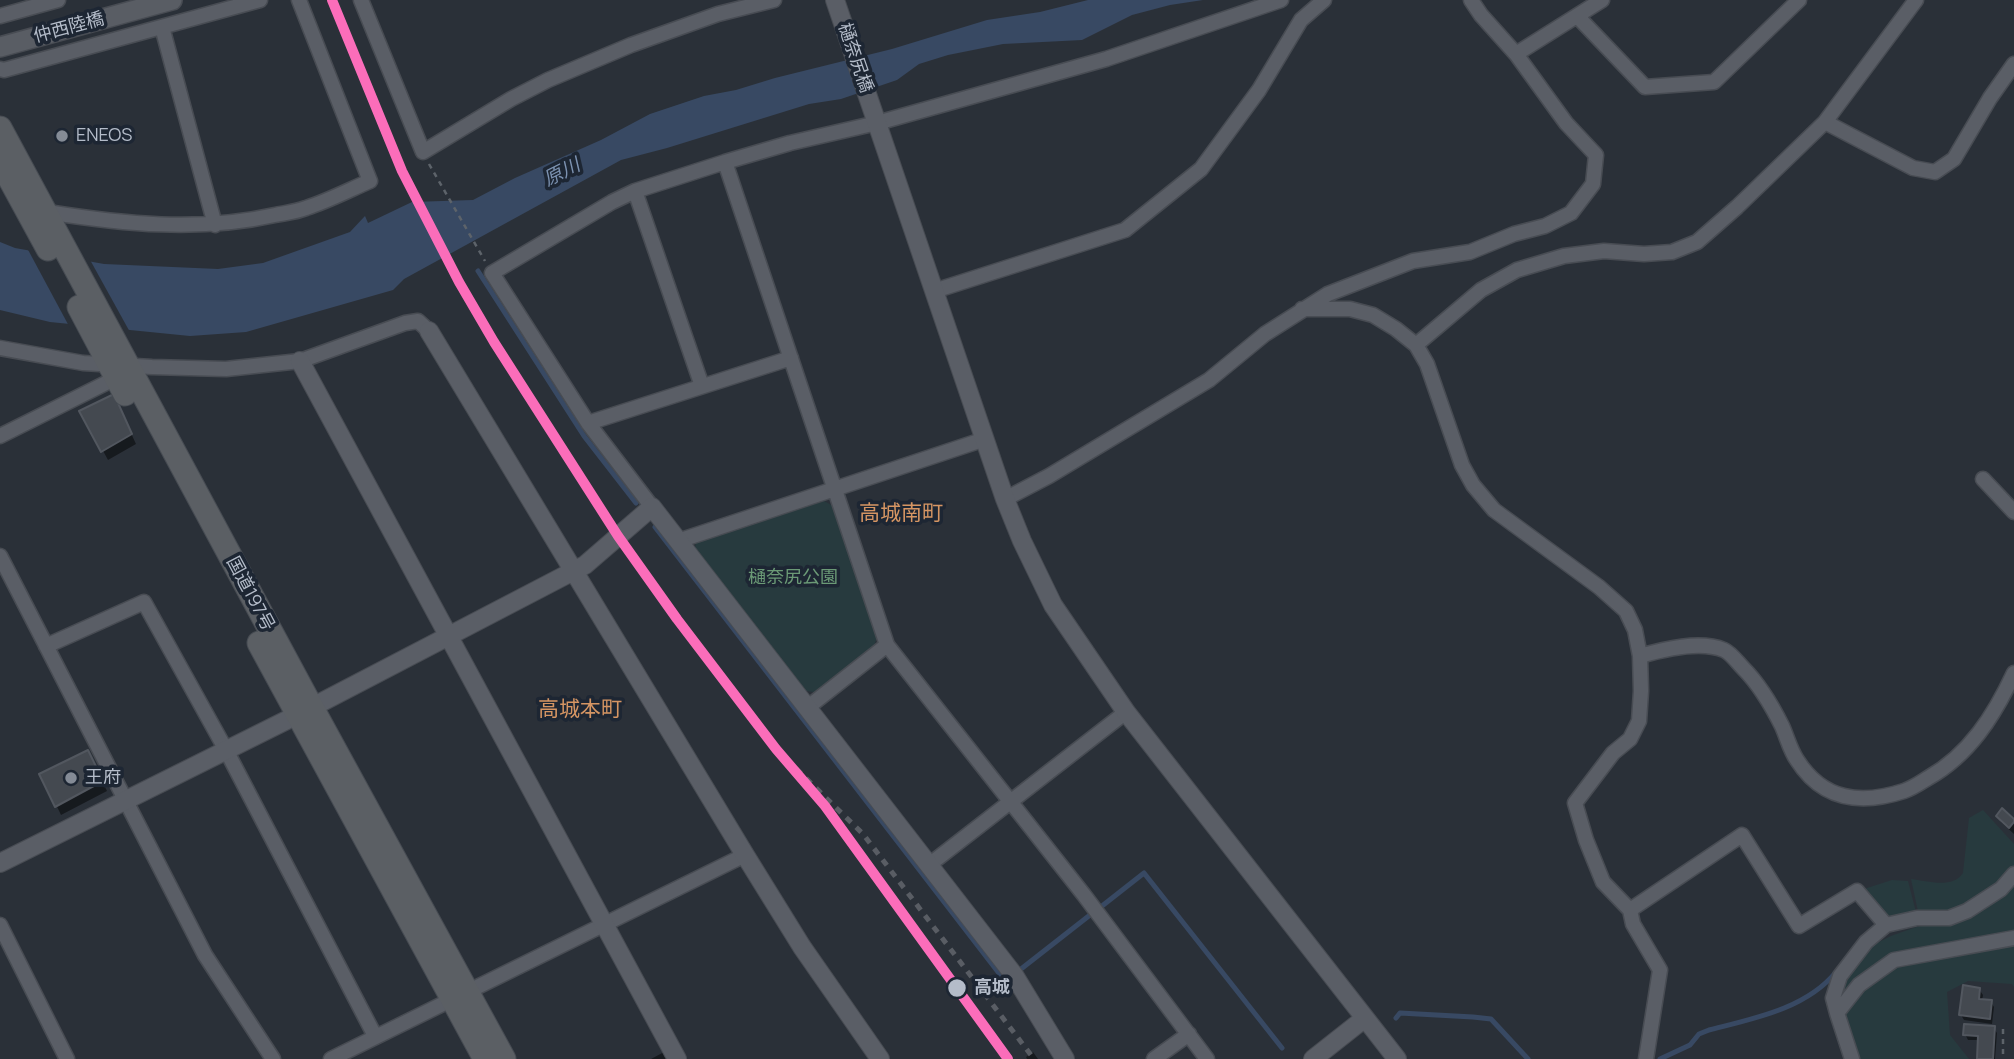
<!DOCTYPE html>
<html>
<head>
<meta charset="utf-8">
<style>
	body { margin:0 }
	canvas { display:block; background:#2a3038 }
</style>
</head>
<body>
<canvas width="2014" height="1059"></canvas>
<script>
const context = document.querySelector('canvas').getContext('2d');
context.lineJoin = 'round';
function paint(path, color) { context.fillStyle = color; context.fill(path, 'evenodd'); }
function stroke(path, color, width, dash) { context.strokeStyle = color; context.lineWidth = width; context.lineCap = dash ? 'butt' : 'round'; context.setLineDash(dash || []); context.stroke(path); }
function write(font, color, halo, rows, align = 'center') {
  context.font = font + ' Manrope,"Noto Sans JP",sans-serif'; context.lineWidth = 7; context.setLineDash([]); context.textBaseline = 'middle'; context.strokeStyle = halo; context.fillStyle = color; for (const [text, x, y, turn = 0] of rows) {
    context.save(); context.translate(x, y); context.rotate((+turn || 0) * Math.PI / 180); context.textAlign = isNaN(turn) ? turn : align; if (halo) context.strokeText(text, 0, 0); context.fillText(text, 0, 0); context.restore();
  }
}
paint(new Path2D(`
	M824 501 833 506 877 637 874 646 814 692 806 691 695 548 696 542Z
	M1983 810 2014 844V870L1967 910 1919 916 1911 879C1927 881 1953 889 1963 873L1969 818Z
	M2014 877V934L1893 958 1838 1009 1844 977 1863 950 1891 936 1916 927 1949 920Z
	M1892 880 1908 881 1917 916 1890 922 1864 889Z
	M2014 945V987L2012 984 1968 981 1947 992 1950 1035 1969 1059H1857L1844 1017 1861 990 1896 965 1934 957Z`), '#273a3e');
paint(new Path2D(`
	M1088 0H1203L1170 5 1132 15 1082 40 1003 44 948 55 919 64 897 80 841 99 809 104 667 148 621 160 404 279 393 290 246 332 190 336 50 322 0 310V242L15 248 104 264 218 269 263 263 350 232 365 216 368 223 412 202 473 200 515 178 601 140 650 114 704 96 736 90 775 78 892 49 987 20 1040 12Z`), '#384963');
paint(new Path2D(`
	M26 246 89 258 131 334 70 328Z`), '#2a3038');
paint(new Path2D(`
	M118 405 136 444 108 460 82 412Z
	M92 761 107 791 61 815 42 775Z
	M1998 816 2014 821V834L2001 822Z
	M1979 989 1983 995 1982 1001 1991 1002 1994 1007 1992 1024 1964 1020 1961 1015Z
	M1993 1027 1997 1033 1995 1059H1979V1040H1968L1965 1034Z
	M664 1052 668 1059H651Z
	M1033 1052 1038 1059H1027L1026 1057Z`), '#0007');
stroke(new Path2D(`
	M478 271 584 436 636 503
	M655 527 1005 981 1007 980
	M1102 906 1144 873 1282 1048
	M1021 969 1090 915
	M1396 1018 1400 1013 1473 1017 1491 1019 1528 1059
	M1660 1059 1690 1045 1699 1034 1709 1030C1752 1019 1806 1009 1836 972`), '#384963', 5);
const building = new Path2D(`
	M114 394 132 434 101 452 79 411Z
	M88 750 103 781 55 807 39 774Z
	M2002 808 2014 819V822L2009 828 1996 816Z
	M1963 985 1980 988 1979 999 1992 1000 1990 1019 1959 1015Z
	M1964 1024 1995 1026 1993 1059H1977L1978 1036 1963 1035Z`);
paint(building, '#444950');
stroke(building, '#52575f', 2);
const minor = new Path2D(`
	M361 0 423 152 511 99 548 80 631 45 718 14 774 0
	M0 16 58 0
	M1578 17 1645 87 1714 82 1799 0
	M162 27 215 225
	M1516 54 1602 0
	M0 69 4 70 260 0
	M1825 122 1913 168 1935 172 1954 159 1990 98 2014 64
	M725 162 887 645 1084 895 1207 1059
	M635 191 702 386
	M47 212C123 224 199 232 275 215 285 213 296 212 306 208 328 201 349 190 370 181L299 0
	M934 291 1125 230 1201 169 1259 90 1301 20 1324 0
	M1302 309H1350L1373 315 1396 329 1416 345 1427 364 1462 465 1473 485 1494 510 1599 587 1626 611 1635 630 1640 656 1641 691 1639 721 1630 739 1613 753 1575 803 1586 840 1603 882 1630 910 1633 924 1660 970 1646 1059
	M1416 345 1481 290 1517 270 1564 256 1604 251 1644 254 1672 252 1697 242 1737 207 1825 122 1916 0
	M0 348 83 363 152 367 226 369 300 361 405 323 418 321 429 331
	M588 423 791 358
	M0 436 116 378
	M1983 479 2014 512
	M1005 499 1049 476 1209 380 1265 334 1328 294 1413 261 1470 252 1514 234 1545 226 1571 213 1593 184 1596 155 1566 123 1516 54 1481 15 1471 0
	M652 507 588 423 492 273 612 202 635 191 725 162 790 143 877 123 1106 59 1281 0
	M678 541 985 439
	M0 556 205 955 273 1059
	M46 646 144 602 226 750 375 1036
	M1640 656C1664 649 1700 640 1724 650 1731 653 1738 663 1743 668 1759 684 1772 706 1782 726 1787 737 1790 750 1797 760 1823 801 1861 805 1904 791 1913 788 1920 783 1928 778 1969 755 1994 716 2014 673
	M807 708 887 645
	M929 865 1126 712
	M1630 910 1742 835 1799 926 1857 891 1886 925
	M0 925 67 1059
	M1837 1013 1833 998 1840 976 1866 942 1886 925 1917 918H1949L1967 911 2001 889 2014 874
	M331 1059 745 855
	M1154 1059 1189 1034
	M1852 1059 1837 1013 1859 985 1894 960 2014 938`);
const tertiary = new Path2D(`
	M835 0 1005 499 1022 541 1053 605 1126 712 1397 1059
	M429 331 745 855 802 947 880 1059
	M300 361 677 1059
	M0 863 297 715 585 565 652 507 1014 975 1065 1059
	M1313 1059 1365 1018`);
const secondary = new Path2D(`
	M0 47 172 0`);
const trunk = new Path2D(`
	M0 128 311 706 504 1059
	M0 161 48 249
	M79 307 125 394
	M259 643 485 1059`);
stroke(minor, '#484c53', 17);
stroke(tertiary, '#484c53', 20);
stroke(secondary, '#484c53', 22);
stroke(trunk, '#474c53', 25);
stroke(new Path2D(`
	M429 164 485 261
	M2003 1029V1059`), '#5d636a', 2.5, [5, 5]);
stroke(minor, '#5a5e66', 14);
stroke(tertiary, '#5a5e66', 18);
stroke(secondary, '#595d64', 19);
stroke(trunk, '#5b5f64', 23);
stroke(new Path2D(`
	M776 749 863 834 1034 1059`), '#595d64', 5, [7, 7]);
stroke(new Path2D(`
	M332 0 402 171 459 282 494 342 618 536 677 619 776 749 825 806 1008 1059`), '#fb6dba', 10);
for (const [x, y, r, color] of [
	[62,136,7,"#848b96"],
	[71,778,7,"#848b96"],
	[957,988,10,"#b4bcc9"]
]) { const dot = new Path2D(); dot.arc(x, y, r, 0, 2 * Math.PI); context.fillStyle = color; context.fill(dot); stroke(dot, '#1d2633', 2.5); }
write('18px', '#b4bcc9', '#1d2633', [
	["仲西陸橋",69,28,-15],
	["樋奈尻橋",855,58,71],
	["国道197号",250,594,62]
]);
write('18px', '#b4bcc9', '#1d2633', [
	["ENEOS",76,136],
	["王府",85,778]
], 'left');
write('18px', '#6b9a76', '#1d2633', [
	["樋奈尻公園",793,578]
]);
write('bold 18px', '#b4bcc9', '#1d2633', [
	["高城",974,988]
], 'left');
write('italic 19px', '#7c92b1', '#1d2633', [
	["原川",562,173,-27]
]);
write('21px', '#d59563', '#1d2633', [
	["高城南町",901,514],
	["高城本町",580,710]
]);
</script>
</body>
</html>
